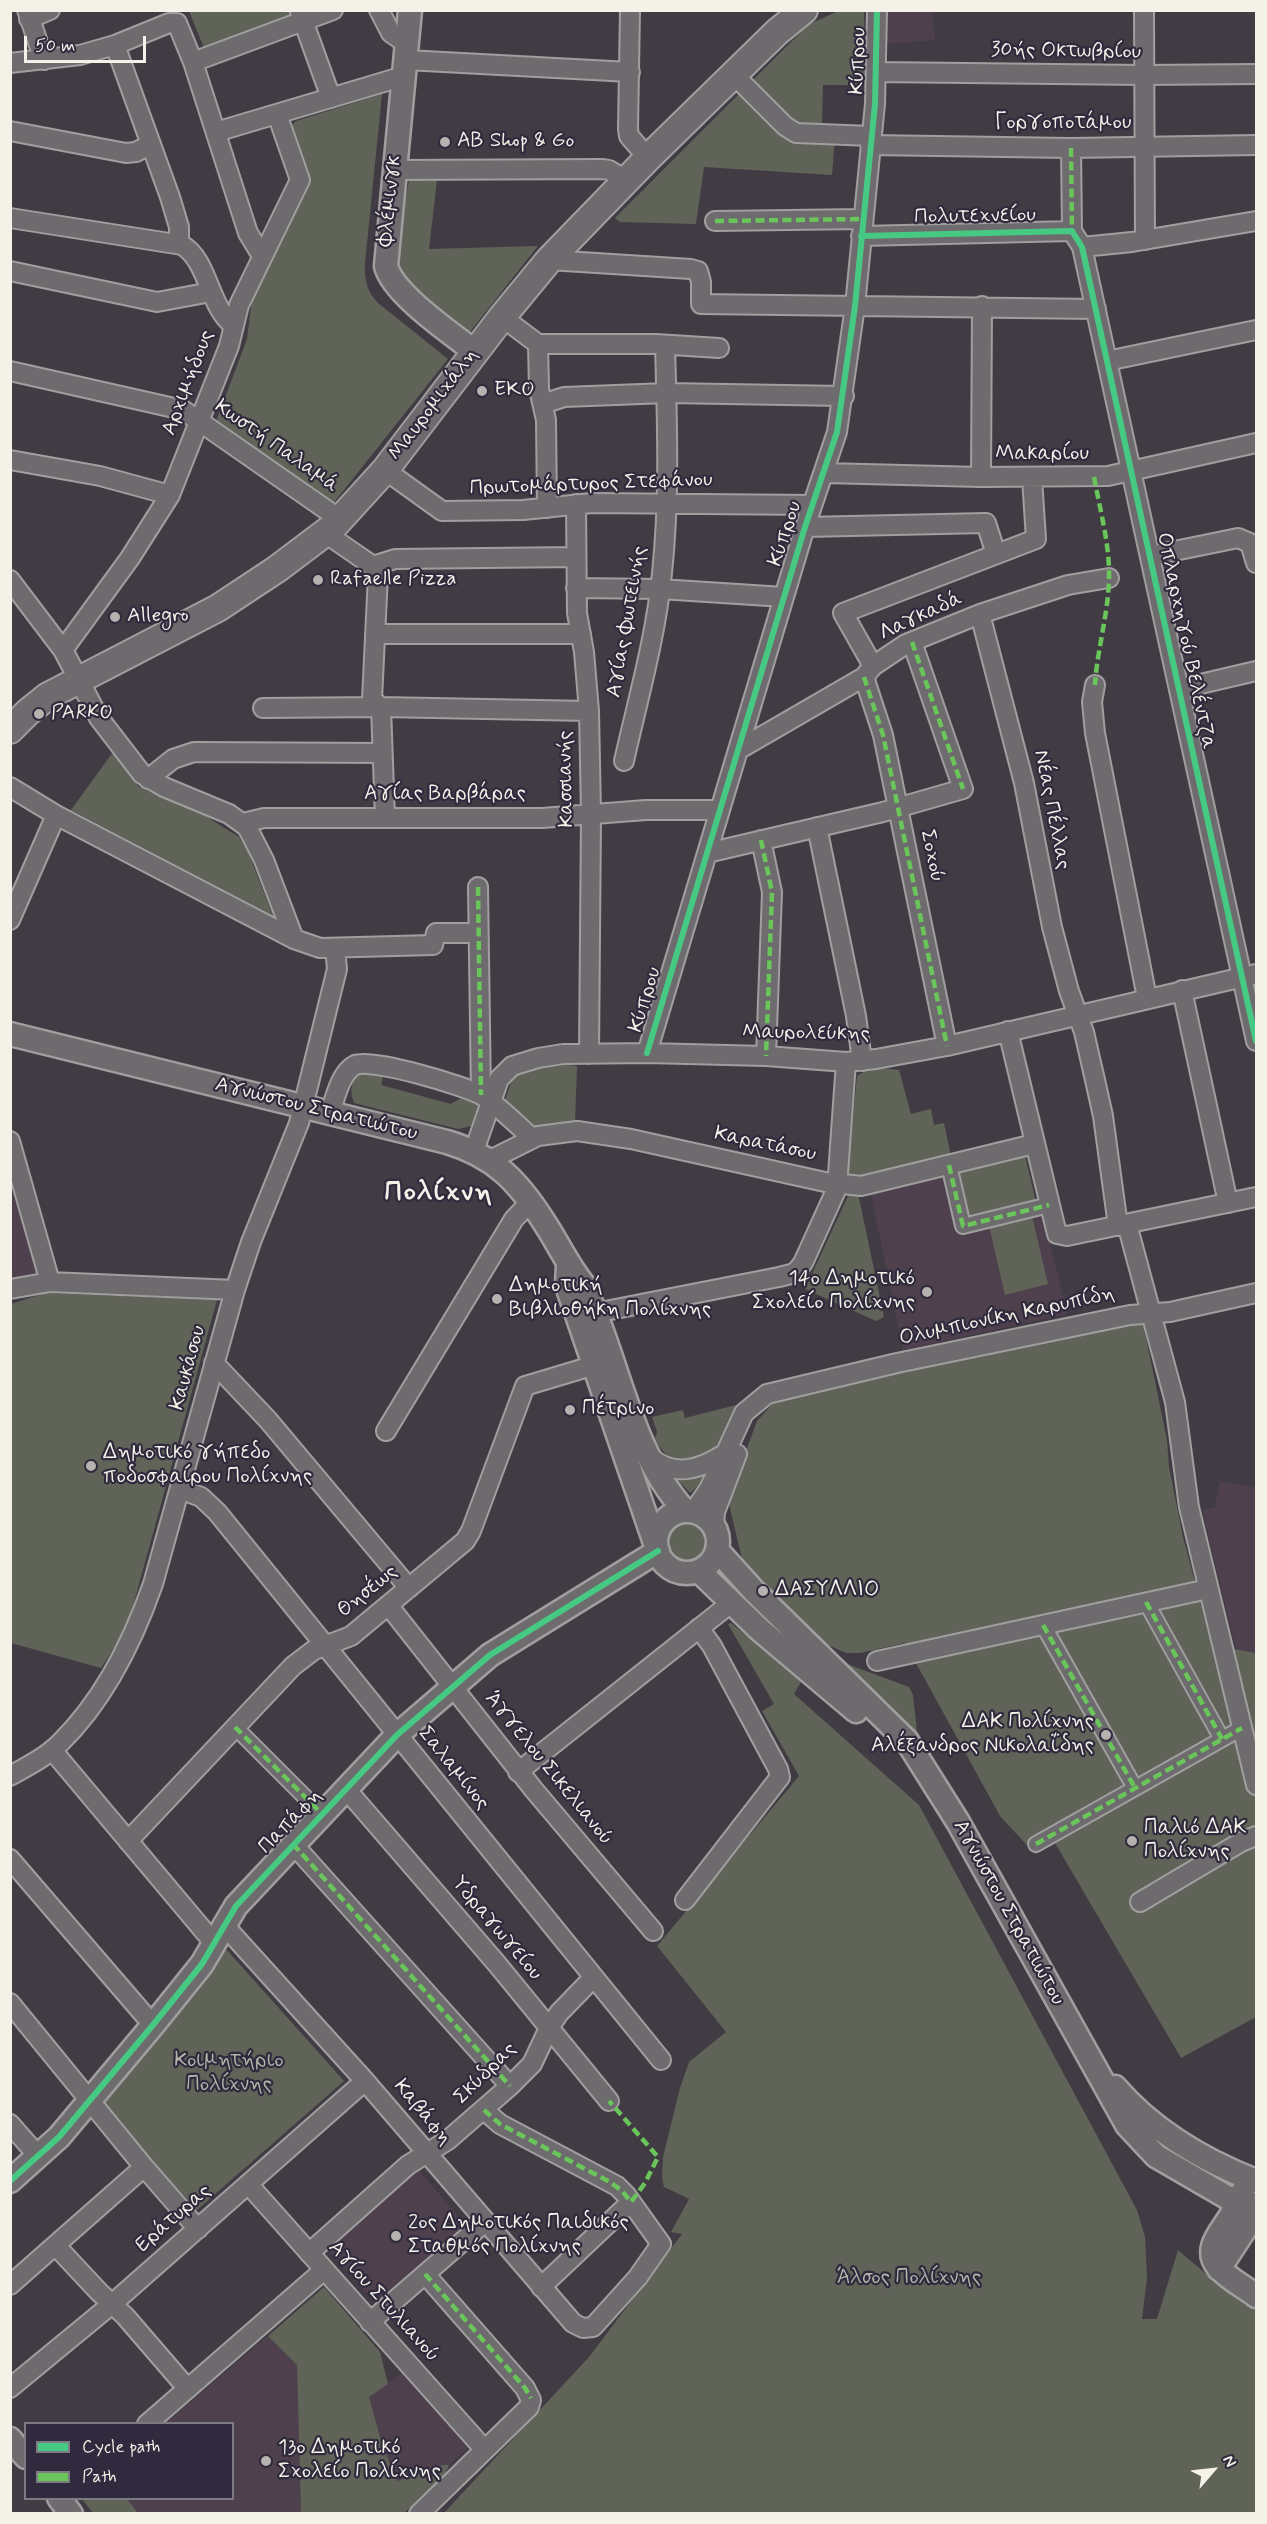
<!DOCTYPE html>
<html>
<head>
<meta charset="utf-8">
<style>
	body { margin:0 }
	#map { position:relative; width:1267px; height:2524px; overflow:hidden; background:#413c44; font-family:Mynerve,sans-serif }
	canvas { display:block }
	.frame { position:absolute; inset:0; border:12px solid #f4f1e8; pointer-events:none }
	.legend { position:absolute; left:24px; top:2422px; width:210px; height:78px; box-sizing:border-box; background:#2f2a3d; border:2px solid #7e7a81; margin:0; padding:8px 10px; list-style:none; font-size:18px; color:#f4f1e8 }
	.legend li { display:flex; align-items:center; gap:12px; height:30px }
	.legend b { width:30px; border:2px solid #7e7a81 }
	.north { position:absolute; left:1183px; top:2440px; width:60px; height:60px; -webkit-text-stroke:4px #2f2a3d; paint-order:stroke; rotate:62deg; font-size:16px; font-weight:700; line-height:24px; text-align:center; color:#f4f1e8 }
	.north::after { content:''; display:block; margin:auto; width:21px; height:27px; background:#f4f1e8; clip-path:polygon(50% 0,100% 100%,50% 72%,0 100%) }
	.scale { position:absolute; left:24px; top:36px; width:122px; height:27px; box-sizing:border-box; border:3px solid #f4f1e8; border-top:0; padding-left:8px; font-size:18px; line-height:21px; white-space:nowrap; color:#f4f1e8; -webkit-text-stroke:4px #2f2a3d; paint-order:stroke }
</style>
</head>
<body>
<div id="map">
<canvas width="1267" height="2524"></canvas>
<div class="frame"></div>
<ul class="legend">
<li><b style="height:8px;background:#46c982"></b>Cycle path</li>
<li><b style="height:8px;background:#6ac65a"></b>Path</li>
</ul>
<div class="north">N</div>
<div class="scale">50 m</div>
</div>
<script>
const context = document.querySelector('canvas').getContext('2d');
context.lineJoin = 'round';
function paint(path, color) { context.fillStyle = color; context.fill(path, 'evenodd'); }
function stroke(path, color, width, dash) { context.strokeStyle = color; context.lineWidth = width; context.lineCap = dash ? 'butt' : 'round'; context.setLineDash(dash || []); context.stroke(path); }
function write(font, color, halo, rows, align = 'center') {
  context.font = font + ' Mynerve,sans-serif'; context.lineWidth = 4.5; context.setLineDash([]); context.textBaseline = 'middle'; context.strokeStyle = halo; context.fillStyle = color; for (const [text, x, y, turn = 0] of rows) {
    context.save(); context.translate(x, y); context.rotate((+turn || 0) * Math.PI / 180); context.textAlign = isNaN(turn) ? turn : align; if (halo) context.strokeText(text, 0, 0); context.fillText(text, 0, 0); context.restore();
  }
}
paint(new Path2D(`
	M881 11H932L935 40 884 44Z
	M947 1175 1043 1212 1067 1314 903 1350 871 1194Z
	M10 1181 36 1273 11 1279H10Z
	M1220 1481 1256 1488V1653L1236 1649 1202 1510 1215 1507Z
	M416 2167 467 2226 379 2307 324 2245Z
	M268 2336 297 2365 301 2513H138L127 2499 232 2498V2424L166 2423Z
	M402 2373 468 2448 449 2465H443L397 2481 382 2444 369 2397Z`), '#4e414d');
paint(new Path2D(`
	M189 11H292L295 20 206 53Z
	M838 11H864L865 85H823L822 124H836L832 175 704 167 696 224 620 222 615 218 808 25Z
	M382 94 365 263C364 279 367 292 378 303L448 359 332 505 215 424 247 339 252 298 307 181 289 128 296 121Z
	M437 180 429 249 538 246 469 333C450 319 404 291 398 268 394 255 406 197 409 181Z
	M113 752 139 787 200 810 213 821 239 837 249 854 273 916 71 810Z
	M554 1063 577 1066 575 1123 530 1129 503 1106 514 1074Z
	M881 1068 899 1070 911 1114 931 1109 934 1125 944 1123 951 1156 852 1180 848 1172 857 1076 867 1070Z
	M363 1071 384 1072 381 1085 451 1104 461 1098 477 1105 479 1110 472 1126 458 1129 354 1103C349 1090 351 1079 363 1071Z
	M1025 1155 1036 1203 966 1221 956 1178 962 1170Z
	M858 1193 884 1317 876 1321 805 1289 849 1194Z
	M1032 1216 1048 1284 1005 1295 989 1226Z
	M45 1293 217 1300 127 1628 101 1668 11 1643V1304Z
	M1142 1318 1167 1440 1169 1467 1183 1537 1212 1645 1256 1653V2017L1181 2058 1055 1843 1035 1854 1000 1816 905 1643 860 1653H846L817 1640 743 1563 729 1504 740 1467 757 1421 774 1402 815 1388Z
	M736 1405C728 1422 718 1457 696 1461 692 1462 686 1461 682 1461 669 1460 660 1450 655 1438L657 1432 652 1417 683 1410 685 1418Z
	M704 1474 699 1485 690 1493 675 1477 689 1478Z
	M664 1542a24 24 0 1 1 48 0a24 24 0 1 1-48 0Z
	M731 1623 802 1680 794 1694 919 1805 1137 2210 1145 2237 1147 2278 1142 2319H1157L1178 2250 1211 2278 1256 2308V2513L443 2514 589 2357 682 2234 671 2232 689 2199 664 2187 662 2178 663 2157 680 2088 689 2062 726 2032 657 1946 799 1776 762 1711 774 1704 728 1624Z
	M847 1664 909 1687 913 1695 918 1741Z
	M226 1949 344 2081 197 2210 99 2103 145 2054 152 2042Z
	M324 2287 380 2352 388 2384 369 2397 382 2444 397 2481 443 2465H449L445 2475 404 2513H301L297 2365 268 2336Z
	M82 2499H127L138 2513H93Z`), '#606358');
const pedestrian = new Path2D(`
	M949 1165 963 1226 1049 1205
	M1146 1602 1222 1739
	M1043 1625 1135 1788
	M235 1727 322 1814
	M1036 1844 1242 1728`);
const minor = new Path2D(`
	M27 10 44 60
	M379 10 391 33 407 44
	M630 10 628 129 629 136 648 158
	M1144 10 1145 240
	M300 12 331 98
	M29 19 50 10
	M115 45 170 197 179 227V243
	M406 60 630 72
	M193 62 333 10
	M10 63 80 55 115 45 169 23H177L193 62 248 233 262 256
	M876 72 1144 75 1256 74
	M734 75 785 126 796 133 871 136
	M10 131 126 153 136 152 151 144
	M216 132 404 76
	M870 145 1071 148 1256 145
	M1071 148 1072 231
	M394 170 603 169 609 170 626 180
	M10 218 182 245C209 261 208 306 234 326
	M715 221 862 219
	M861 236 1072 231 1082 247 1256 1041
	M1082 247 1132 242 1256 221
	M549 260 691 269 698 271 701 282V304L1096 309
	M10 271 157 302 211 292
	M502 317 538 344 539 389 546 420 547 508
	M538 344H656L719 348
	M1107 361 1256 330
	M10 371 183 410 341 520
	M543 404 564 397 667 393 844 396
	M10 460 100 476 170 495
	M385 470 442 511 523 510 592 503 812 505
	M825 473 981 477 1108 476 1256 443
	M981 477 982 306
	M576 504 577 613 584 652 589 711 591 815 589 1054
	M805 527 986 523 996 554
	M325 533 373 566 378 575 372 700 381 707 385 818
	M1150 556 1238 538 1250 543 1256 563
	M373 566 395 559 576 557
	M10 580 63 650 99 718 142 774 164 787 229 814 247 827 264 860 294 939 320 948 433 945 436 933H478
	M576 588 660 589 784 597
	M980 614 1024 783 1052 927 1069 991 1084 1032 1095 1080 1103 1116 1118 1226
	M375 634H581
	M63 650 130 558 170 495 229 346 239 305 300 180 277 114
	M873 666 843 613 1036 539 1032 478
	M864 677 883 735 947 1046
	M1095 685 1092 702 1095 733 1147 998
	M1179 689 1256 671
	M263 708 381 707 589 711
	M738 750 864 677 873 666 906 644 980 614 1068 585 1109 578
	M624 761C638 699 656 636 662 573 670 498 667 420 665 345
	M148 779 173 759 194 752 382 753
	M10 787 56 815 294 939
	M243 823 264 818H542L646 810H720
	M817 827 856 1016 862 1061
	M761 840 772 892 766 1056
	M707 853 883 812 963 789 912 642
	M478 887 481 1095
	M10 920 56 815
	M1182 990 1228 1203
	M1008 1031 1057 1234 1067 1236 1256 1197
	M647 1053 805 527 837 432 855 306 875 104 877 10
	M330 1113C335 1099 340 1073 355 1065 372 1058 466 1086 483 1096 501 1108 516 1124 532 1138
	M10 1141 50 1282
	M474 1151 499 1079 512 1066 538 1058 563 1054 647 1053 766 1056 846 1062 876 1059 947 1046 1256 974
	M490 1160 538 1136 577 1131 631 1139 825 1182 861 1186 1034 1144
	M1127 1224 1175 1402 1189 1507 1256 1785
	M10 1289 50 1282 235 1290
	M595 1313 779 1277 795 1273 803 1263 837 1188 846 1062
	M214 1363 268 1420 409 1588
	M386 1431 514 1219 530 1202
	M649 1456C673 1478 699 1470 724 1454
	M180 1489 201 1497 217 1512 661 2060
	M693 1512 709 1489 744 1413 767 1394 897 1363 1130 1315 1170 1312 1256 1293
	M714 1526 715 1512 737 1454
	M388 1605 534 1790 653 1931
	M877 1661 1208 1589
	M52 1750 214 1943
	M518 1772 731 1603
	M10 1776C28 1766 46 1757 60 1743 104 1700 133 1641 153 1584L235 1290 251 1242 299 1123 337 969 335 948
	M346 1789 497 1964 609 2101
	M128 1841 293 1666 314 1650 351 1636 465 1541 471 1531 525 1386 595 1365
	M293 1844 510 2086
	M10 1859 153 2025
	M685 1900 780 1777 778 1769 712 1646 699 1628
	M1140 1902 1241 1842 1256 1836
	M223 1924 365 2081 573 2323 583 2328 593 2327 638 2277 661 2244 626 2195 617 2186 500 2124 484 2110
	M10 2003 144 2167 198 2229
	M10 2124 39 2157
	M248 2184 485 2450
	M56 2246 99 2292 125 2316 187 2388
	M309 2253 408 2165 448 2140 510 2086 532 2064 549 2028 559 2013 593 1978
	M10 2285 144 2167
	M541 2287 631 2202
	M370 2322 485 2222
	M10 2388 112 2304 365 2081
	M147 2424 324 2270
	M419 2514 529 2407 531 2400 525 2388 425 2274`);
const tertiary = new Path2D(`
	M410 10 386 266C393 294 451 333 475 352
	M10 1034 447 1142C494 1156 518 1181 544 1222 558 1243 567 1264 583 1284 619 1359 628 1448 685 1511
	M568 1265 567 1286 657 1549
	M656 1542a31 31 0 1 1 62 0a31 31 0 1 1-62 0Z
	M717 1550 754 1591 907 1741 958 1822 1127 2125 1156 2156 1237 2203 1256 2210
	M699 1571 760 1630 856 1711
	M1115 2087C1153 2131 1202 2160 1256 2181
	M10 2181 59 2137 153 2025 202 1964 236 1906 397 1735 490 1655 658 1551
	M1243 2191C1239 2200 1235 2209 1230 2217 1221 2232 1203 2249 1218 2267 1228 2279 1245 2287 1256 2296
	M1219 2269 1247 2226 1256 2204
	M10 2439 26 2457
	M59 2498 71 2514`);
const secondary = new Path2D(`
	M10 730 28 712 48 696 218 608 277 569 334 526 385 470 502 317 549 260 648 158 777 32 804 10`);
stroke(pedestrian, '#a19ea0', 18);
stroke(minor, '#a19ea0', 22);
stroke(tertiary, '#a19ea0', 27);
stroke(secondary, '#a19ea0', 30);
stroke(pedestrian, '#6e6b6e', 14);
stroke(minor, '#6e6b6e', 18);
stroke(tertiary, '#6e6b6e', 22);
stroke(secondary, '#6e6b6e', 26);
stroke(new Path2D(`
	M1071 148 1072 231
	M715 221 862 219
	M1094 477C1100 510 1110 545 1109 579 1108 616 1097 650 1095 685
	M912 642 963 789
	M864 677 883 735 947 1046
	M761 840 772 892 766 1056
	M478 887 481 1095
	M949 1165 963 1226 1049 1205
	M1146 1602 1222 1739
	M1043 1625 1135 1788
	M235 1727 322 1814
	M293 1844 510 2086
	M1036 1844 1242 1728
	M484 2110 500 2124 610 2182 622 2191 631 2202 645 2183 658 2157 609 2101
	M425 2274 525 2388 531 2398`), '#6ac65a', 4.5, [9, 4.5]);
stroke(new Path2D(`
	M861 236 1072 231 1082 247 1256 1041
	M647 1053 805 527 837 432 855 306 875 104 877 10
	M10 2181 59 2137 153 2025 202 1964 236 1906 397 1735 490 1655 658 1551`), '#46c982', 6);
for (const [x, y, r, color] of [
	[445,142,6,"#b5b2af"],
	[482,391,6,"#b5b2af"],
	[318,580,6,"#b5b2af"],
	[115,617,6,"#b5b2af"],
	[39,714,6,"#b5b2af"],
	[927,1292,6,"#b5b2af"],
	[497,1299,6,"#b5b2af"],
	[570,1410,6,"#b5b2af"],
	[91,1466,6,"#b5b2af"],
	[763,1591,6,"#b5b2af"],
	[1106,1735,6,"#b5b2af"],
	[1132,1841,6,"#b5b2af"],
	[396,2236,6,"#b5b2af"],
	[266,2461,6,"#b5b2af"]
]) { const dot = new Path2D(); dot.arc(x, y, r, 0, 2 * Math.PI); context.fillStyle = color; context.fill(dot); stroke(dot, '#2f2a3d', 2); }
write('21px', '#f4f1e8', '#2f2a3d', [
	["30ής Οκτωβρίου",1066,52,1],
	["Κύπρου",859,61,-88],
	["Γοργοποτάμου",1063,124],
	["Φλέμινγκ",391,201,-84],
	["Πολυτεχνείου",975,217,-1],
	["Αρχιμήδους",189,383,-69],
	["Μαυρομιχάλη",434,405,-53],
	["Κωστή Παλαμά",276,447,35],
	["Μακαρίου",1042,455],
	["Πρωτομάρτυρος Στεφάνου",591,485,-2],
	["Κύπρου",786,534,-72],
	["Λαγκαδά",921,617,-25],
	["Αγίας Φωτεινής",628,622,-80],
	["Οπλαρχηγού Βελέντζα",1185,641,78],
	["Κασσιανής",567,779,-91],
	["Αγίας Βαρβάρας",445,795],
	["Νέας Πέλλας",1051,810,79],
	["Σοχού",931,856,78],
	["Κύπρου",646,1000,-73],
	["Μαυρολεύκης",806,1034,1],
	["Αγνώστου Στρατιώτου",316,1110,14],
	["Καρατάσου",765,1145,12],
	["Ολυμπιονίκη Καρυπίδη",1007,1317,-12],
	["Καυκάσου",189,1368,-75],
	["Θησέως",368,1592,-39],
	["Σαλαμίνος",453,1769,51],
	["Άγγελου Σικελιανού",548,1769,51],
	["Παπάφη",291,1822,-46],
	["Αγνώστου Στρατιώτου",1008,1913,61],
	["Υδραγωγείου",496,1929,50],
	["Σκύδρας",486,2074,-45],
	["Καβάφη",422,2113,50],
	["Εράτυρας",174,2219,-41],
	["Αγίου Στυλιανού",383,2302,48]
]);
write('21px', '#f4f1e8', '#2f2a3d', [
	["ΑΒ Shop & Go",457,142],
	["EKO",494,391],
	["Rafaelle Pizza",330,580],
	["Allegro",127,617],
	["PARKO",51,714],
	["14ο Δημοτικό",915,1280,"right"],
	["Σχολείο Πολίχνης",915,1304,"right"],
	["Δημοτική",509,1287],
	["Βιβλιοθήκη Πολίχνης",509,1311],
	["Πέτρινο",582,1410],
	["Δημοτικό γήπεδο",103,1454],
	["ποδοσφαίρου Πολίχνης",103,1478],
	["ΔΑΣΥΛΛΙΟ",775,1591],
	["ΔΑΚ Πολίχνης",1094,1723,"right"],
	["Αλέξανδρος Νικολαΐδης",1094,1747,"right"],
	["Παλιό ΔΑΚ",1144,1829],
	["Πολίχνης",1144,1853],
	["2ος Δημοτικός Παιδικός",408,2224],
	["Σταθμός Πολίχνης",408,2248],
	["13ο Δημοτικό",278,2449],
	["Σχολείο Πολίχνης",278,2473]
], 'left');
write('21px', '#b4b4a9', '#2f2a3d', [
	["Κοιμητήριο",229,2062],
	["Πολίχνης",229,2086],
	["Άλσος Πολίχνης",909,2279]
]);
context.letterSpacing = '1.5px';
write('bold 27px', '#f4f1e8', '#2f2a3d', [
	["Πολίχνη",439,1194]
]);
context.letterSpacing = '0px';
</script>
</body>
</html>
